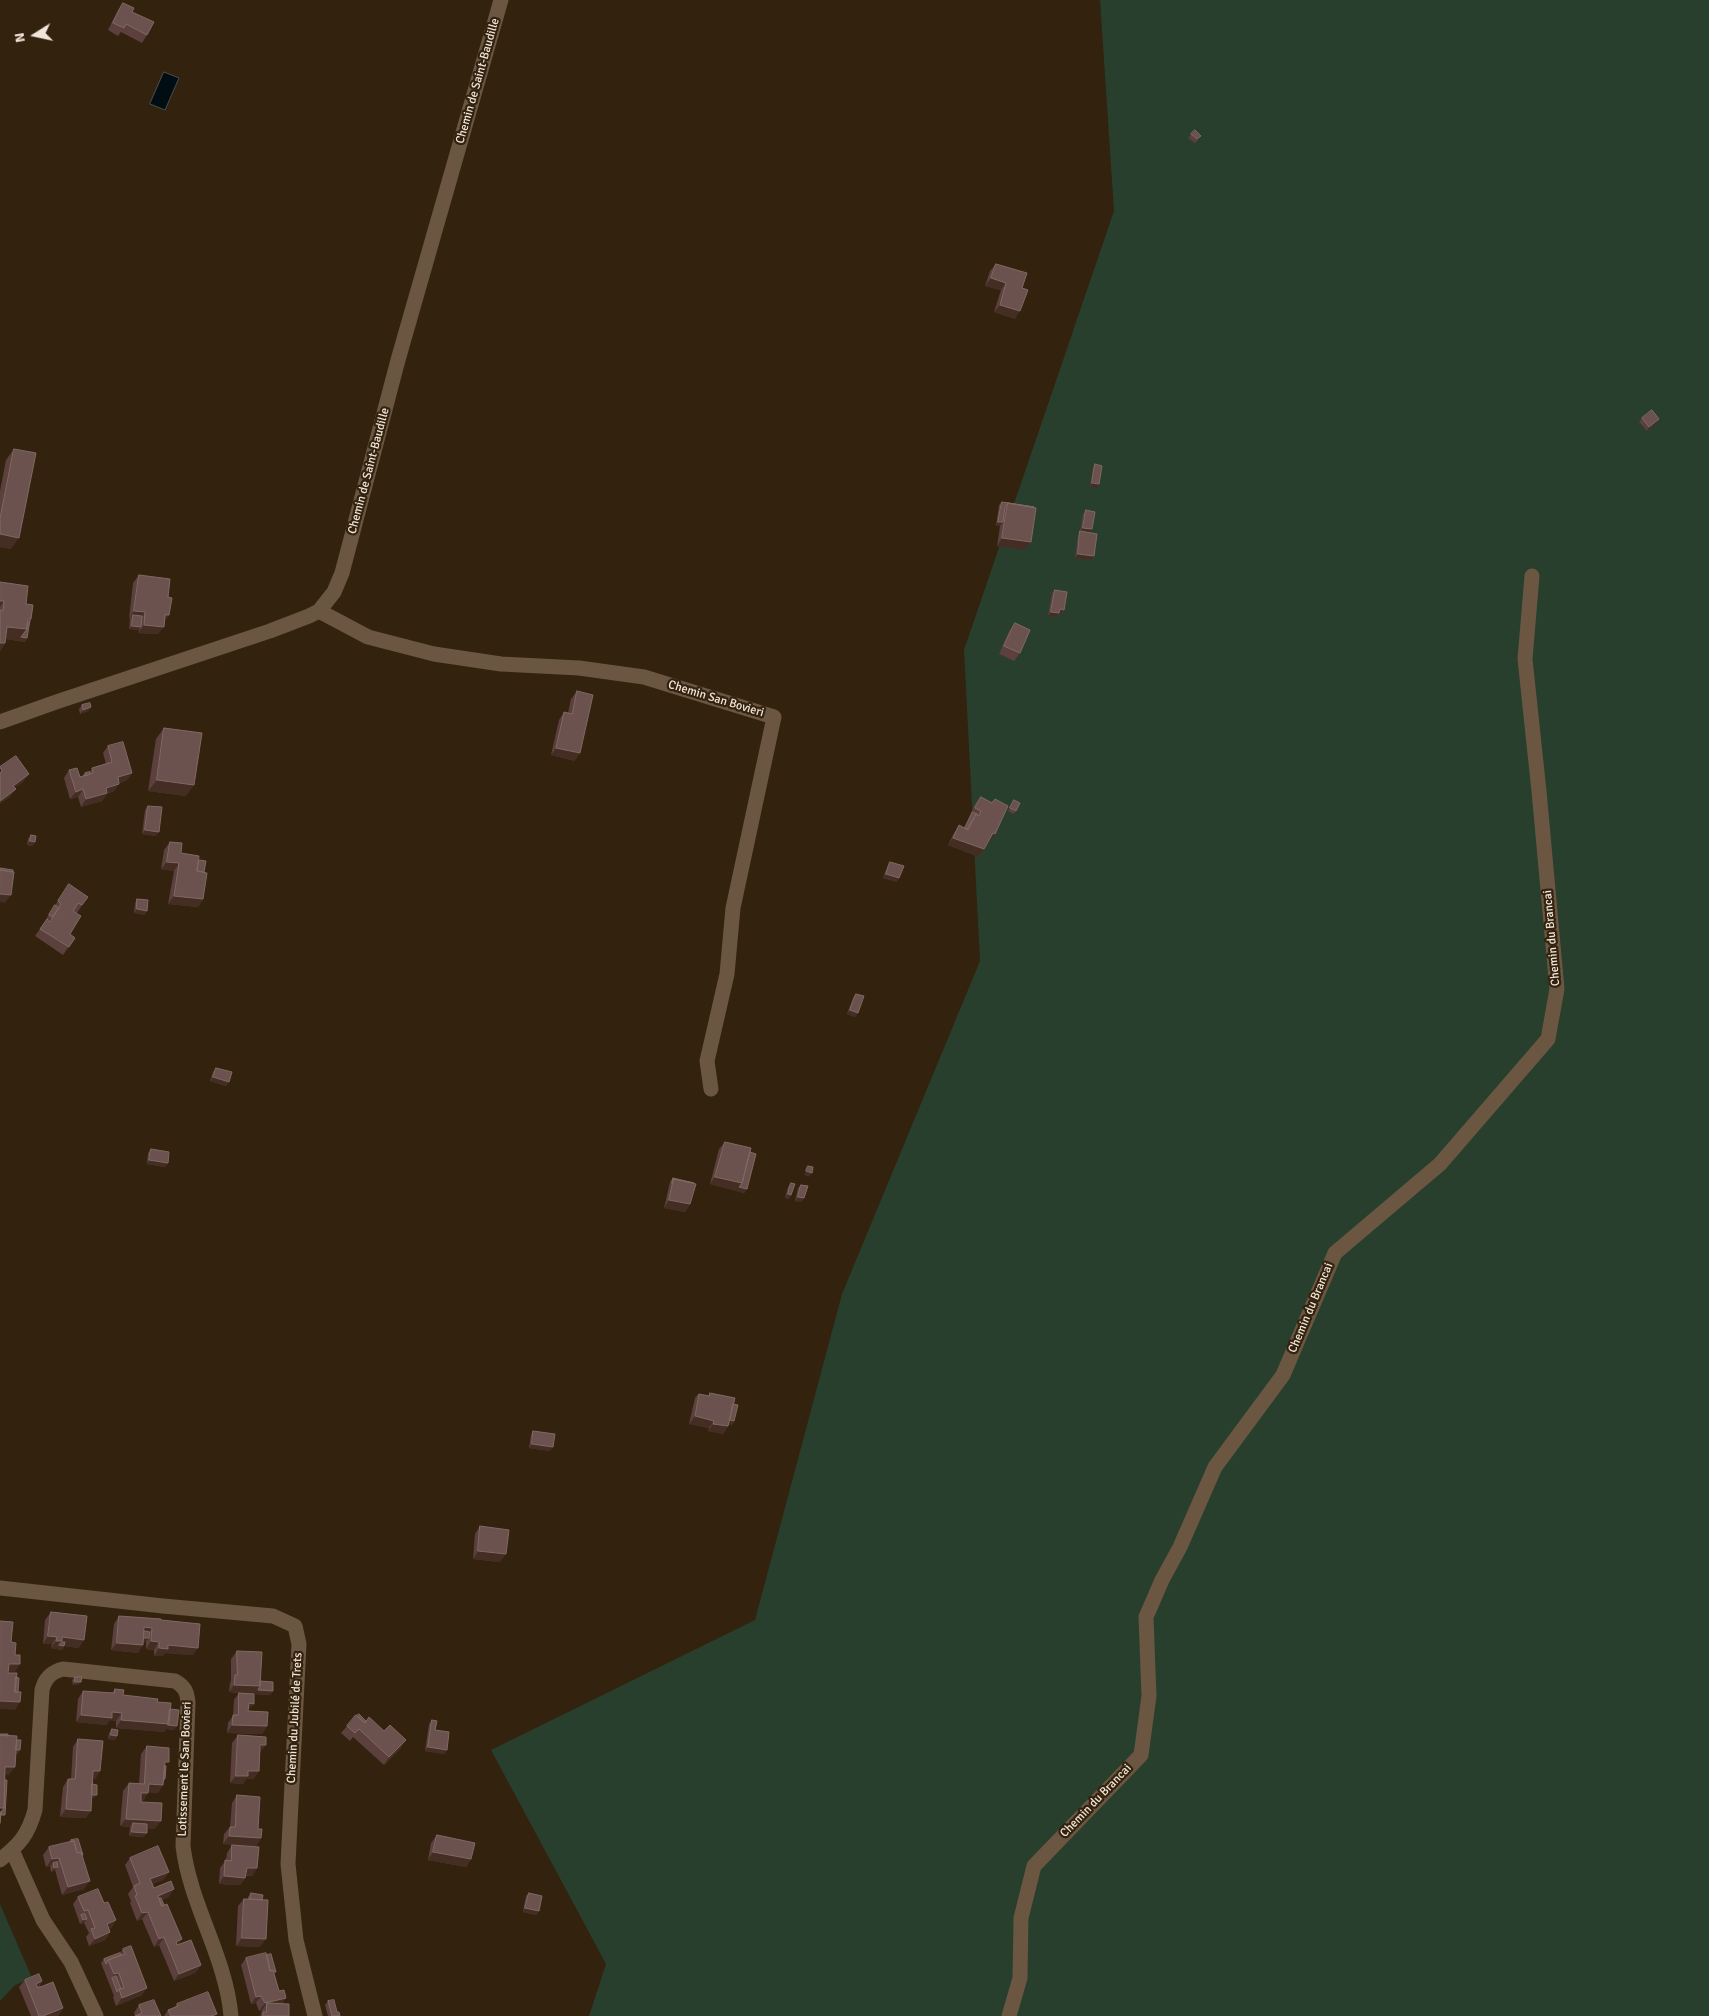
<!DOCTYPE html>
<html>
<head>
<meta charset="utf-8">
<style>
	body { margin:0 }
	#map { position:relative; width:1709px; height:2016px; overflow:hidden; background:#33220e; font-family:Signika,sans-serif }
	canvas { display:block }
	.north { position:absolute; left:10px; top:10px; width:50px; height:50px; -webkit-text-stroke:4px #33220e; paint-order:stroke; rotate:260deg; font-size:14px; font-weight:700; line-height:20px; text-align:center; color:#f1e5d9 }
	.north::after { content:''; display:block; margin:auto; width:18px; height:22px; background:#f1e5d9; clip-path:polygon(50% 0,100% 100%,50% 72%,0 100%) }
</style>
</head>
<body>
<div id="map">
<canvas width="1709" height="2016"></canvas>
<div class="north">N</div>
</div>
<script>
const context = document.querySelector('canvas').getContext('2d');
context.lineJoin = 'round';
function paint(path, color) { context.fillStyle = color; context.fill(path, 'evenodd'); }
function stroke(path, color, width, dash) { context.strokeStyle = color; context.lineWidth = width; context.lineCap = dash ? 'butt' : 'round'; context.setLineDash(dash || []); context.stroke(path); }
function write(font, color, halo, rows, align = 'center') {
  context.font = font + ' Signika,sans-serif'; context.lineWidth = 4.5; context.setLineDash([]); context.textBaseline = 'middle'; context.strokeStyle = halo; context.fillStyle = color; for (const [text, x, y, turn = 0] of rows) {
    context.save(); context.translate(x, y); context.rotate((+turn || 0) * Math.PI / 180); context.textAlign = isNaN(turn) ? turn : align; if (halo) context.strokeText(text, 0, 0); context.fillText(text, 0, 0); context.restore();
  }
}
paint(new Path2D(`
	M1100 0H1709V2016H589L606 1964 491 1750 755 1620 842 1294 980 961 964 650 1114 211Z
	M0 1904 32 1978 15 1985 0 2001Z`), '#273f2c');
const water = new Path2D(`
	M164 72 179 78 165 110 150 104Z`);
paint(water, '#000e14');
stroke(water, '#484e4f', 1);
stroke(new Path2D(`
	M319 611 368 637 434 654 501 664 579 668 644 677 774 717 733 908 727 974 707 1061 711 1089
	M0 722 59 701 270 631 309 616 319 611 334 592 342 573 398 360 501 0
	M0 1588 163 1606 273 1616 295 1626 299 1644 288 1864 296 1940 315 2016
	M12 1850 43 1920 71 1962 96 2016
	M0 1860C20 1844 28 1835 35 1810L42 1690C45 1678 51 1672 63 1669L175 1681C184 1686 187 1691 188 1702L183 1846C190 1905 226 1957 231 2016
	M1009 2016 1020 1978 1021 1918 1034 1866 1141 1755 1149 1696 1146 1617 1162 1580 1180 1547 1215 1467 1283 1375 1335 1253 1440 1164 1548 1039 1557 989 1539 791 1525 659 1532 576`), '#6a5641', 15);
paint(new Path2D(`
	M123 3 147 35 142 43 121 32 118 36 108 30 118 10Z
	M1191 134 1198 140 1195 143 1188 138Z
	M996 264 1022 288 1015 319 994 312 1001 290 985 286 990 271Z
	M1642 418 1659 419 1657 423 1647 431 1639 422Z
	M14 449 11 549 0 547V491L6 460Z
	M1095 464 1097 488 1090 487 1093 468Z
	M1002 502 1034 507 1025 550 997 546 1000 526H996L999 505Z
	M1086 510 1090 533 1091 560 1075 558 1078 535 1080 532 1083 514Z
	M139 575 168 597 169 615 164 622 158 634 138 633 139 630 129 629 130 619H129L133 583Z
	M0 582 26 604 31 619 25 642 6 639 5 643 0 651Z
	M1055 590 1064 610 1061 614H1059L1056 617 1048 616 1052 593Z
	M1015 623 1020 653 1014 661 999 654 1009 631Z
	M577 691 575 761 551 755 559 720 564 712 568 713 571 699Z
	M82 705 91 707 88 711 80 714 79 709Z
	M164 728 186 796 148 791 156 739Z
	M108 746 132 773 127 780 119 783 114 791 107 794 102 801 81 807 78 797 70 799 64 778 69 770 80 777 82 776 85 773 90 772 92 768 106 764 103 753Z
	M981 797 992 802 995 799 990 841H988L984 849 979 857 948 845 954 833 959 825 964 828 975 804Z
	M1014 800 1016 811 1013 814 1008 811Z
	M148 806 156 836 142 834 145 810Z
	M31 835 33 846 27 845 28 839Z
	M170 842 181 853 199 860 204 872 203 899 198 907 168 904 174 871 161 869 164 850Z
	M890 862 897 882 883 878 888 865Z
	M69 884 82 905 77 913 73 911 70 934 75 938 63 955 35 936 47 919 49 921 52 918 50 921 46 919Z
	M137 899 145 915 134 913 135 903Z
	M856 994 858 1013 855 1017 847 1014 853 998Z
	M216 1068 229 1082 226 1086 210 1081 213 1072Z
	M725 1142 750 1152 747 1189 744 1193 710 1184 719 1149Z
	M151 1149 168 1163 165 1167 147 1164 148 1153Z
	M673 1178 690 1204 685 1212 664 1208 670 1182Z
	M791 1183V1195L789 1199 785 1198 788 1187Z
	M801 1185 804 1198 801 1202 795 1201 798 1188Z
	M710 1393 733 1404 734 1421 732 1425 729 1424 728 1426 723 1434 708 1431 709 1428 689 1424 695 1398 698 1394 708 1396Z
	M533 1431 550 1451 529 1448 531 1435Z
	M480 1526 500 1562 473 1559 475 1534Z
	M51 1612 79 1648 64 1646 62 1650 51 1648 52 1644H43L45 1620Z
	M119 1616 161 1620 193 1655 165 1653 162 1656H154V1650L146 1649V1642H143L138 1653 111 1650 114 1624Z
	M237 1651 260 1681 273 1691 270 1695 254 1694 248 1711 267 1726 262 1734 227 1733 228 1723 233 1716 234 1700 239 1693 229 1692 230 1683 231 1681V1659Z
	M75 1677 78 1685H73L72 1680Z
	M115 1689 123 1695 157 1702 170 1709 174 1730 166 1729 164 1732 116 1728V1721L110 1720 106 1725 76 1722 78 1699 83 1691 112 1693Z
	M432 1720 435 1730 447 1750 444 1754 425 1751 429 1724Z
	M366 1721 401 1748 384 1765 353 1737 350 1741 341 1733 347 1726Z
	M112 1729 117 1736 115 1740 108 1739 109 1733Z
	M238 1735 254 1779H246L243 1784 230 1783 232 1743Z
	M78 1739 100 1771 95 1779H93L94 1798H92L86 1818 60 1817 63 1787 68 1779H71L73 1747Z
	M147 1746 166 1766 165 1779 158 1793 148 1792 143 1801H141L155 1829 147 1828 144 1837 129 1836 130 1827 120 1826 123 1791 129 1783 139 1784 141 1754Z
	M237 1795 261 1838 256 1846 223 1844 224 1834 230 1827 232 1803Z
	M437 1835 471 1859 466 1867 428 1860 431 1843Z
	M71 1840 82 1856 84 1889 62 1895 55 1870 51 1872 50 1866 46 1867 43 1855 49 1847 69 1842Z
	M232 1845 257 1868 252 1876H246L245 1878 240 1885 219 1884 220 1868 226 1860 227 1853Z
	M130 1858 169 1872 163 1880 152 1884 154 1888 169 1897 162 1900 182 1939 179 1943 201 1965 195 1973 174 1981 159 1945 154 1947 142 1919 137 1921 130 1903 131 1901 128 1894 133 1887 125 1865Z
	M251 1893 262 1900 260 1947 236 1946 238 1906 244 1899H248V1897Z
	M529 1893 539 1911 536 1915 523 1912 526 1896Z
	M78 1897 116 1920 111 1928 109 1929 110 1932 105 1940 89 1946 86 1937 89 1933 84 1923 80 1924 73 1904Z
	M123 1949 142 1995 116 2006 113 1997 114 1996 101 1963 104 1959 120 1953Z
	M246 1958 274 1974 279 1991 286 1998 282 2003 289 2016H260L261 2014 262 2010 259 2011 256 2003 251 2004 241 1965Z
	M25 1980 42 1981 40 1985 41 1987 63 2008 58 2016H31L19 1987Z
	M328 2001 337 2012 340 2016H328L325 2005Z
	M177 2004 216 2016H164L168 2010 174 2008Z
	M139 2005 161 2016H135L134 2013Z`), '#5b403d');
paint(new Path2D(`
	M991 278 1006 283 1001 290 985 286Z
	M1000 305 1020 311 1015 319 994 312Z
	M1659 419 1657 423 1647 431 1649 427Z
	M1092 483 1099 484 1097 488 1090 487Z
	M998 522H1003L1000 526H996Z
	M1083 528 1092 529 1089 533 1080 531Z
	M0 534 19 538 11 549 0 547Z
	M1002 538 1031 542 1025 550 997 546Z
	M1078 554 1094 556 1091 560 1075 558Z
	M0 601H4L0 607Z
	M1060 609 1064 610 1061 614H1059L1056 617 1048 616 1051 612Z
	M134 611 145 612 140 620 133 615 130 619H129Z
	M165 615H169L164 623Z
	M28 619H31L24 629H27L19 641 0 638 7 627Z
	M144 625 164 627 158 634 138 633Z
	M132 626 141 627 139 630 129 629Z
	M21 637 27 638 25 642 19 641Z
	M0 643H5L0 651Z
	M91 707 88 711 80 714 83 710Z
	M556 748 580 753 575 761 551 755Z
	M132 773 127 780 112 785 118 777Z
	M29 774 23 782 8 793 13 786Z
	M157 780 194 785 186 796 148 791Z
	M119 784 114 791 107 794 102 801 81 807 86 799 106 788Z
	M16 789 10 797 0 804V801Z
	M83 789 78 797 70 799 76 792Z
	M145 830 159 832 156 836 142 834Z
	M993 833 995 834 990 841 987 840Z
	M953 838 984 849 979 857 948 845Z
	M30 841 35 842 33 846 27 845Z
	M167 862 179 863 174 871 161 869Z
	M886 874 899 878 897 882 883 878Z
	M0 894 11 895 5 903 0 902Z
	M174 896 203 899 198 907 168 904Z
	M137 909 147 911 145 915 134 913Z
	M850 1010 858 1013 855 1017 847 1014Z
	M213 1077 229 1082 226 1086 210 1081Z
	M149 1160 168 1163 165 1167 147 1164Z
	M806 1171 812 1173 809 1177 804 1175Z
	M715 1177 742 1183 747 1189 744 1193 710 1184Z
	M788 1194 791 1195 789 1199 785 1198Z
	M798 1197 804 1198 801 1202 795 1201Z
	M669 1200 690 1204 685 1212 664 1208Z
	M695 1416 714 1421 709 1428 689 1424Z
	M728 1419 734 1421 732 1425 725 1423Z
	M713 1424 728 1426 723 1434 708 1431Z
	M532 1444 553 1447 550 1451 529 1448Z
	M478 1551 506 1554 500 1562 473 1559Z
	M144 1627 152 1628 147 1636 142 1631Z
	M48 1636 57 1637 52 1644H43Z
	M62 1637 84 1640 79 1648 64 1646 62 1650 51 1648 56 1641Z
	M141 1637 149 1638 146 1642 138 1641Z
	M151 1641 159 1642 154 1650 146 1649Z
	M117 1643 143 1645 138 1653 111 1650Z
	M168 1645 198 1648 193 1655 165 1653 162 1656H154L159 1648Z
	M9 1664H20L15 1672 3 1671Z
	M75 1682H81L78 1685H73Z
	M234 1685 260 1686 273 1691 270 1695 229 1692Z
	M0 1701 20 1702 15 1710 0 1709Z
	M249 1703 254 1704 248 1711Z
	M112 1712 122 1713 116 1721 110 1720 106 1725 76 1722 81 1715Z
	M121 1720 169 1724 177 1726 174 1730 166 1729 164 1732 116 1728Z
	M232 1725 267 1726 262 1734 227 1733Z
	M111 1735 117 1736 115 1740 108 1739Z
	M406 1740 401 1748 384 1765 389 1757Z
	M260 1745H266L260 1753Z
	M428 1747 447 1750 444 1754 425 1751Z
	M14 1750H20L18 1754H11Z
	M5 1767H15L9 1775 0 1774Z
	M93 1771H100L95 1779H88Z
	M248 1771H259L254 1779H246L243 1784 230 1783 236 1776Z
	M149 1784 163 1785 158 1793 143 1792Z
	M141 1793H148L143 1801H136Z
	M90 1795H97L94 1798H88Z
	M66 1809 91 1811 86 1818 60 1817Z
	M126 1819 161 1821 155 1829 132 1827 133 1823 130 1827 120 1826Z
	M132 1832 147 1833 144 1837 129 1836Z
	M229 1836 261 1838 256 1846 223 1844Z
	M433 1852 471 1859 466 1867 428 1860Z
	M59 1858 54 1866 53 1863 50 1866 46 1867 52 1859Z
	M58 1867 55 1870 51 1872 54 1868Z
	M247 1868H257L252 1876 241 1875Z
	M169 1872 163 1880 145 1887 150 1879Z
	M224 1876 245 1878 240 1885 219 1884Z
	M90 1881 84 1889 62 1895 68 1887Z
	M174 1889 169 1897 157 1902 158 1896Z
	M525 1908 539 1911 536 1915 523 1912Z
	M148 1912 142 1919 137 1921 142 1913Z
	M87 1919 84 1923 80 1924 83 1920Z
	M116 1920 111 1928 102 1932 107 1924Z
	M110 1932 105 1940 89 1946 95 1939Z
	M164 1937 159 1945 154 1947 159 1939Z
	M242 1938 266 1939 260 1947 236 1946Z
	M182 1939 177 1947 176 1942Z
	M201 1965 195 1973 174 1981 179 1974Z
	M119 1973 114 1980 112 1978 114 1974Z
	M42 1981 37 1989 36 1984Z
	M147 1988 142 1995 116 2006 122 1998Z
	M261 1996 256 2003 251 2004 256 1997Z
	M286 1998 280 2006 267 2003 262 2010 259 2011 265 2003Z
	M63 2008 58 2016H43Z`), '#442d23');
const building = new Path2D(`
	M123 3 134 8 132 12 154 22 147 35 126 24 124 28 113 23Z
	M1195 130 1201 136 1197 139 1191 134Z
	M996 264 1027 273 1022 288 1028 290 1020 311 1000 305 1006 283 991 278Z
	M1652 410 1659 419 1649 427 1642 418Z
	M14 449 36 453 19 538 0 534V519Z
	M1095 464 1102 466 1099 484 1092 483Z
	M1002 502 1034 507 1008 503 1005 507 1003 522H998Z
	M1008 503 1036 508 1031 542 1002 538Z
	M1086 510 1095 512 1092 529 1083 528Z
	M1080 531 1097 534 1094 556 1078 554Z
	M139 575 170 579 168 597 172 598 169 615H165L164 627 144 625 145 612 134 611Z
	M0 582 28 586 26 604 33 605 31 619H28L27 629 7 627 5 643H0V610L3 611 4 601H0Z
	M1055 590 1067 592 1064 610 1060 609 1059 613 1051 612Z
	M133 615 142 616 141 627 132 626Z
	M30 620 27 638 21 637 27 629V625Z
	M1015 623 1030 630 1020 653 1004 646Z
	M577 691 593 695 580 753 556 748 564 712 572 714Z
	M90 703 91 707 83 710 82 705Z
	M164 728 202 733 194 785 157 780Z
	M123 742 132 773 118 777 119 784 106 788 107 793 86 799 83 789 76 792 69 770 77 768 80 777 93 773 92 768 112 762 108 746Z
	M16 756 29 774 13 786 16 789 0 801V773L2 771 0 767Z
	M90 772V774L85 776V773Z
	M981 797 992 803 995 799 1008 806 995 834 993 833 984 849 953 838 959 825 968 830 976 814 979 816 981 811 975 808Z
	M1014 800 1020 803 1016 811 1010 808Z
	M148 806 162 807 159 832 145 830Z
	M973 812 978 815 976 814 967 829 965 828Z
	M31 835 36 836 35 842 30 841Z
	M170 842 182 843 181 853 199 856 197 871 207 873 203 899 174 896 179 863 167 862Z
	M199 860 206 861 204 872 197 871Z
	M890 862 904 866 899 878 886 874Z
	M0 868 13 870V872L0 870Z
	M0 870 14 872 11 895 0 894Z
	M69 884 88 897 82 905 78 903 73 911 81 916 70 934 75 938 69 947 40 929 47 919 50 922 61 904 58 901Z
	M137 899 148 900 147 911 137 909Z
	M55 905 59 908 52 917 49 915Z
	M856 994 864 996 858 1013 850 1010Z
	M216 1068 232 1072 229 1082 213 1077Z
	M725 1142 751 1148 742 1183 715 1177Z
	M151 1149 169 1152 168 1163 149 1160Z
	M750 1152 756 1154 747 1189 739 1187 742 1183Z
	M808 1166 813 1167 812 1173 806 1171Z
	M673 1178 694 1183 674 1179 672 1183Z
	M674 1179 696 1184 690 1204 669 1200Z
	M791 1183 795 1184 791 1195 788 1194Z
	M801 1185 808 1186 804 1198 798 1197Z
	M710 1393 735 1398 728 1426 713 1424 714 1421 695 1416 699 1394 709 1396Z
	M733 1404 738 1405 734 1421 730 1420Z
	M533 1431 555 1434 553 1447 532 1444Z
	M480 1526 509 1530 506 1554 478 1551Z
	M51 1612 87 1616 84 1640 62 1637V1641H56L57 1637 48 1636Z
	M119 1616 161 1619V1620L200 1624 198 1648 168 1645V1649L159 1648V1642L151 1641 152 1628 144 1627 143 1645 117 1643Z
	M0 1621 13 1622 11 1642 16 1643 15 1655H20V1664H9L8 1673H17L15 1692H21L20 1702 0 1701Z
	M144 1631 150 1632 149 1638H144Z
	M62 1642H65L64 1646 59 1645Z
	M237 1651 262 1652 260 1686 234 1685 235 1675H237Z
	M16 1677 19 1678 18 1692H15Z
	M75 1677H82L81 1682H75Z
	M260 1681 273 1682V1691L258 1690 260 1686Z
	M115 1689 124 1690 123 1695 158 1699 157 1702 171 1703 169 1724 121 1720 122 1713 112 1712V1718L81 1715 83 1691 114 1693Z
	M239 1693 254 1694V1704L249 1703 248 1711 268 1712 267 1726 232 1725 233 1715H238Z
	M170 1709 179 1710 177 1726 168 1725Z
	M359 1714 366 1721 365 1723 357 1716Z
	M356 1715 365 1723 369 1717 384 1731 390 1725 406 1740 389 1757 359 1729 355 1733 347 1726Z
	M432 1720 437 1721 435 1730 449 1732 447 1750 428 1747Z
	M112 1729 118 1730 117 1736 111 1735Z
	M0 1734H8V1736L0 1735Z
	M0 1735 17 1736 15 1767H5L4 1808H0Z
	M238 1735 266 1737V1745H260L259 1771H248V1776H236Z
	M78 1739 103 1741 100 1771H93L91 1811 66 1809 68 1779H75Z
	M17 1740H21L20 1750H16Z
	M147 1746 169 1748V1762H165L163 1785 149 1784 148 1793H141V1802L162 1803 161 1821 126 1819 129 1783 144 1784Z
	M165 1766H166L165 1779H164Z
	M5 1780H7L5 1815H1V1812L4 1808Z
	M92 1784 97 1785V1795H92Z
	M237 1795 260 1797 258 1829H262L261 1838 229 1836 230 1827H235Z
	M0 1812H1L0 1823Z
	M133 1823 147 1824V1833L132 1832Z
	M437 1835 475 1843 471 1859 433 1852Z
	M78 1839 83 1855H82L81 1852 77 1853 74 1841 71 1842V1840Z
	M74 1841 77 1853 81 1852 90 1881 68 1887 59 1858 52 1859 49 1847Z
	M232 1845 259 1847 257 1868H247L245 1878 224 1876 225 1860 231 1861Z
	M158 1846 169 1872 150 1879 154 1888 171 1881 174 1889 158 1896 162 1906 167 1904 182 1939 176 1942 177 1945 191 1940 201 1965 179 1974 164 1937 159 1939 148 1912 142 1913 135 1896 137 1895 134 1886 140 1883 130 1858Z
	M57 1862 58 1867 54 1868 53 1863Z
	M98 1889 104 1903 108 1902 116 1920 107 1924 110 1932 95 1939 91 1929 95 1928 88 1910 84 1911 78 1897Z
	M251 1893 263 1895 262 1900 250 1899Z
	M529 1893 542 1896 539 1911 525 1908Z
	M159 1898H161L164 1905 162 1906Z
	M244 1899 268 1900 266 1939 242 1938Z
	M85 1914 87 1919 83 1920 81 1915Z
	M131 1946 147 1988 122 1998 119 1989 124 1988 119 1973 114 1974 108 1960 125 1954 123 1949Z
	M120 1953 121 1955 108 1960 106 1964 104 1959Z
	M266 1953 270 1971 273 1970 279 1991 284 1990 286 1998 265 2003 261 1996 256 1997 246 1958Z
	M271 1954 276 1972H274L273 1970 270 1971 267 1955Z
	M39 1974 42 1981 36 1984 38 1988 53 1982 63 2008 43 2016H39L25 1980Z
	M116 1976 121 1989H119L117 1992 112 1978Z
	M208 1992 217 2014 211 2016H171L168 2010 178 2006 177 2004Z
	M154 2000 161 2016H135L142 2013 139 2005Z
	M334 2000 337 2012H339L340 2016H332L328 2001Z
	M267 2003 289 2004V2016H263V2012H266Z`);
paint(building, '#6b524e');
stroke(building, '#806963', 1);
write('12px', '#f1e5d9', '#33220e', [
	["Chemin de Saint-Baudille",478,81,-74],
	["Chemin de Saint-Baudille",369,471,-75],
	["Chemin San Bovieri",716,699,17],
	["Chemin du Brancai",1552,938,-95],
	["Chemin du Brancai",1311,1308,-67],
	["Chemin du Jubilé de Trets",295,1718,-87],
	["Lotissement le San Bovieri",185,1769,-88],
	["Chemin du Brancai",1096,1801,-46]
]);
</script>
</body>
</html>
